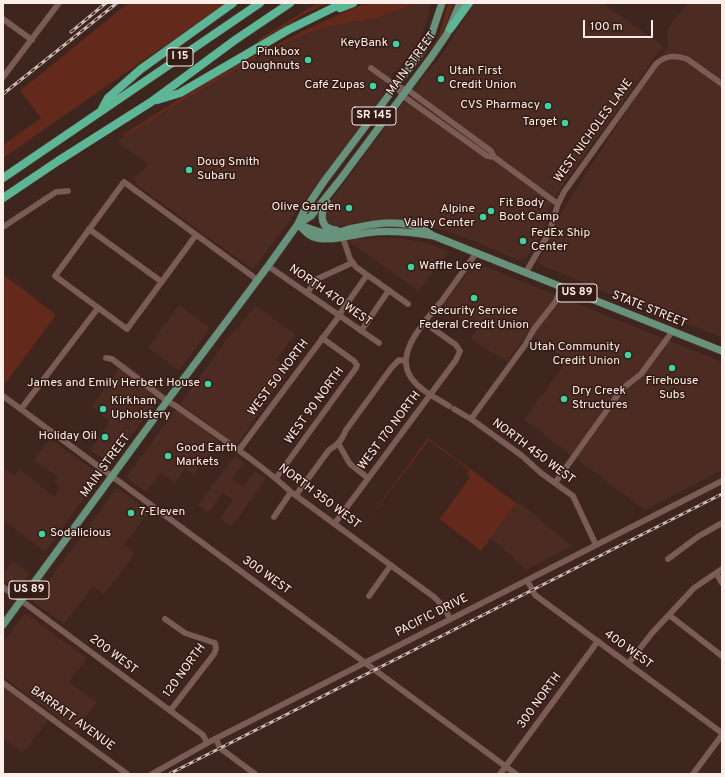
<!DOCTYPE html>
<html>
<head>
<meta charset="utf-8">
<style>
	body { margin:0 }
	#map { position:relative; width:725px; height:777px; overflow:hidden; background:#3e251e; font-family:Overpass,sans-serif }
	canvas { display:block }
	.frame { position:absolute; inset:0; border:4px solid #fdeeea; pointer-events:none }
	.scale { position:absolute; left:583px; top:20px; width:70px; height:18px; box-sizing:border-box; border:2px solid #fdeeea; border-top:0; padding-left:5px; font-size:12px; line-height:14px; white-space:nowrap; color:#fdeeea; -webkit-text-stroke:3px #341b14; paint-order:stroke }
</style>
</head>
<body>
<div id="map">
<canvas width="725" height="777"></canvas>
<div class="frame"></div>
<div class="scale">100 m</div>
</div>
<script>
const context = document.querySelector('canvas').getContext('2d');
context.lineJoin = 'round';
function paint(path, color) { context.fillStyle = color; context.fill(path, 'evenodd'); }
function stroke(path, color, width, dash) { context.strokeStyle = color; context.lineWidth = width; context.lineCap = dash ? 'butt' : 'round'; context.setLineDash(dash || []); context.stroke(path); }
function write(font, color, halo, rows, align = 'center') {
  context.font = font + ' Overpass,sans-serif'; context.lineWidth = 3; context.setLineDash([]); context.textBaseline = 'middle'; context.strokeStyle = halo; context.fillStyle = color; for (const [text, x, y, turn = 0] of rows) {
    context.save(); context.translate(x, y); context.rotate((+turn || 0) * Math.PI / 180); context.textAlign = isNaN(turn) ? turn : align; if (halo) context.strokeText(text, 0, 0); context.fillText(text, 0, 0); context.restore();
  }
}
paint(new Path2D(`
	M419 3H430L428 19 420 39 397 71 393 73 386 85 385 92 253 270 137 185 134 178 149 164 117 142 150 120 266 53 300 36 335 25 377 18Z
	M474 3H602L663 46 558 192 553 201 543 233 527 257 518 260 469 239 440 229 416 222 387 220 364 221 339 226 332 225 327 221 325 216V209L409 95 442 54Z
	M687 3H722V337L627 301 537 263 562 211 668 46 667 30Z
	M376 237 395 238 419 241 434 245 448 252 419 291 349 242 351 240Z
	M475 263 479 264 722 362V470L645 510 524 420 567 360 528 332 523 340 507 362 494 353 493 354 471 338 476 330 443 305Z
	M179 305 210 328 179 371 148 348Z
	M255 305 295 334 276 360 289 370 278 385 237 445 180 404 230 335 242 323Z
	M124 362 163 393 114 459 111 461 108 462 90 450 110 421 91 407Z
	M176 409 219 441 194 475 185 468 175 483 161 473 146 492 127 478V476Z
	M50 438 97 473 99 477 45 552 5 522 3 525V468L14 476 19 469 54 496 60 487 54 482 58 477 34 460Z
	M235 455 244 463 232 479 243 487 255 471 266 479 231 527 220 518 233 500 223 493 208 513 198 505Z
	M116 489H119L149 511 124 545 135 554 104 594 93 586 64 624 33 602Z
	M519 502 572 546 526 570 491 537 516 503 518 504Z
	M13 561 30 573 18 590 3 579V574Z
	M25 613 87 658 69 682 97 702 76 730 3 677V643Z
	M3 687 48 720 23 753 3 738Z`), '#4b2b22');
paint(new Path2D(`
	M128 3H226L3 158V145L41 118 20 91Z
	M317 3H329L305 14 259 42 258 40Z
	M366 3H418L377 18 331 26 300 36 265 53 174 106 124 137 123 135C200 84 281 38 366 3Z
	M448 3H454L445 28 427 57 439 35Z
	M3 274 56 315 3 386Z
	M428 438 516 503 481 551 440 519 470 477 467 474 469 470 429 440 358 533Z`), '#632a1b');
const minor = new Path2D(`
	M3 19 32 40
	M371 68 396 86 403 96 487 156 494 157
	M3 77 59 3
	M396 86 408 90 491 151 494 157 558 204
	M3 227 56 192 68 191
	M89 229 162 282
	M196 235 127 329 55 276 124 182 251 275 257 280
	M343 238 350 259 356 267 408 304
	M268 266 379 343
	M526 272 549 233 558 204 564 192 656 64C666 55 675 55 687 59L722 84
	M307 293 317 279 352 263
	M441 302 477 252
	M439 304C424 323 393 354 412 379 421 391 436 398 449 406
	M339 315 367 275
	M361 331 389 290
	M106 358 112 359 167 401 176 406C215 434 256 460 291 492L434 597 444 607 450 619
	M3 396 516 774
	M21 409 98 308
	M454 409 471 419 521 455 541 473 573 496 596 545
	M471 419 525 345 534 329 556 301 561 287
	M338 443 350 464 368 478
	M239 450 337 319
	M276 478 356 368 357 365 354 361 322 338
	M555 483 622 389 641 374 672 332
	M296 495 329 450C338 445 342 440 346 430L392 367 399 360 405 361
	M274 517 291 492
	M335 523 456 360 460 351 456 345 425 323
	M668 559 699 536 722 523
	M716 573 722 583
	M527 580 535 595 722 733
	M3 587 203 735 207 743
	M369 596 391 565
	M669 615 722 656
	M165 619 185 633 215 643 216 649 214 654 170 711
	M628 664 652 633 694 588 722 569
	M3 683 127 774
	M216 739 220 748 224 751 255 774
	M152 774 211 741 722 481
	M500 774 598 641
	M693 774 722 735`);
const major = new Path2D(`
	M327 202C320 213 319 229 336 230
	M298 224C304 230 309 237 317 238 334 241 350 235 366 233 388 230 412 232 434 236L722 351
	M298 224 311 216 339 181 432 56 447 34 460 3
	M300 225C311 229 321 234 333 233 340 233 347 229 354 228 379 222 411 218 432 235
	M3 625 167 401 268 266 298 224 304 211 325 180 422 51 432 33 442 3`);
const highway = new Path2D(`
	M340 8 353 3
	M450 29 469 3
	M157 100 180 93 288 30 343 3
	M102 109 108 98 141 69 233 3
	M3 178 260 3
	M3 198 58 161 151 102 235 40 290 3`);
stroke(minor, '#58433d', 6);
stroke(major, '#58433d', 8);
stroke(highway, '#58433d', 9);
stroke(minor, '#7a5c54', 5.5);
stroke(major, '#67937c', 7);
stroke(highway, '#5bb796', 8);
const rail = new Path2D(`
	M71 32 106 3
	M3 94 117 3
	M169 774 722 494`);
stroke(rail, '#ccbab5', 3);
stroke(rail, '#341b14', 1.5, [4.5]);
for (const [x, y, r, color] of [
	[396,44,4,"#3ad4a5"],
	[308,60,4,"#3ad4a5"],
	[441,79,4,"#3ad4a5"],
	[373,86,4,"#3ad4a5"],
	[548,106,4,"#3ad4a5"],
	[565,123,4,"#3ad4a5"],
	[189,170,4,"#3ad4a5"],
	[349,208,4,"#3ad4a5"],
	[491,211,4,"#3ad4a5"],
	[483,217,4,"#3ad4a5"],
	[523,241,4,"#3ad4a5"],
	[411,267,4,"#3ad4a5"],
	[474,298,4,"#3ad4a5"],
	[628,355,4,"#3ad4a5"],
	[672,368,4,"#3ad4a5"],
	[208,384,4,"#3ad4a5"],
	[564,399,4,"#3ad4a5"],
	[103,409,4,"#3ad4a5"],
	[105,437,4,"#3ad4a5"],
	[168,456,4,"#3ad4a5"],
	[131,513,4,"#3ad4a5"],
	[42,534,4,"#3ad4a5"]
]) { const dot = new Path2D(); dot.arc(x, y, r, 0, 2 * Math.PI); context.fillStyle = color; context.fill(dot); stroke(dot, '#341b14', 1.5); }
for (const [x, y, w] of [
	[180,57,26],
	[374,116,44],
	[577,293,40],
	[29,590,40]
]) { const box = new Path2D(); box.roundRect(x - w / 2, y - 9, w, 18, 3); context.fillStyle = '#341b14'; context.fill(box); stroke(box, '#fdeeea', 1); }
write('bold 11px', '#fdeeea', null, [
	["I 15",180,57],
	["SR 145",374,116],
	["US 89",577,293],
	["US 89",29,590]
]);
write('12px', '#fdeeea', '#341b14', [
	["KeyBank",388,44],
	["Pinkbox",300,53],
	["Doughnuts",300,67],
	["Utah First",449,72,"left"],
	["Credit Union",449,86,"left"],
	["Café Zupas",365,86],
	["CVS Pharmacy",540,106],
	["Target",557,123],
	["Doug Smith",197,163,"left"],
	["Subaru",197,177,"left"],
	["Fit Body",499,204,"left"],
	["Boot Camp",499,218,"left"],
	["Olive Garden",341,208],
	["Alpine",475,210],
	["Valley Center",475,224],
	["FedEx Ship",531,234,"left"],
	["Center",531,248,"left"],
	["Waffle Love",419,267,"left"],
	["Security Service",474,312,"center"],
	["Federal Credit Union",474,326,"center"],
	["Utah Community",620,348],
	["Credit Union",620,362],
	["Firehouse",672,382,"center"],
	["Subs",672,396,"center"],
	["James and Emily Herbert House",200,384],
	["Dry Creek",572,392,"left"],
	["Structures",572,406,"left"],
	["Kirkham",111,402,"left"],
	["Upholstery",111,416,"left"],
	["Holiday Oil",97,437],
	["Good Earth",176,449,"left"],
	["Markets",176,463,"left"],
	["7-Eleven",139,513,"left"],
	["Sodalicious",50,534,"left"]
], 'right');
write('12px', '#fdeeea', '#341b14', [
	["MAIN STREET",412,64,-54],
	["WEST NICHOLES LANE",594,131,-54],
	["NORTH 470 WEST",330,296,35],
	["STATE STREET",649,310,22],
	["WEST 50 NORTH",279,378,-53],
	["WEST 90 NORTH",315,406,-54],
	["WEST 170 NORTH",390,431,-53],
	["NORTH 450 WEST",533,452,37],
	["MAIN STREET",106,466,-54],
	["NORTH 350 WEST",319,497,37],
	["300 WEST",266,576,36],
	["PACIFIC DRIVE",432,616,-27],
	["400 WEST",628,650,36],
	["200 WEST",113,655,37],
	["120 NORTH",185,671,-54],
	["300 NORTH",540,701,-54],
	["BARRATT AVENUE",72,719,36]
]);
</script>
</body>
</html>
